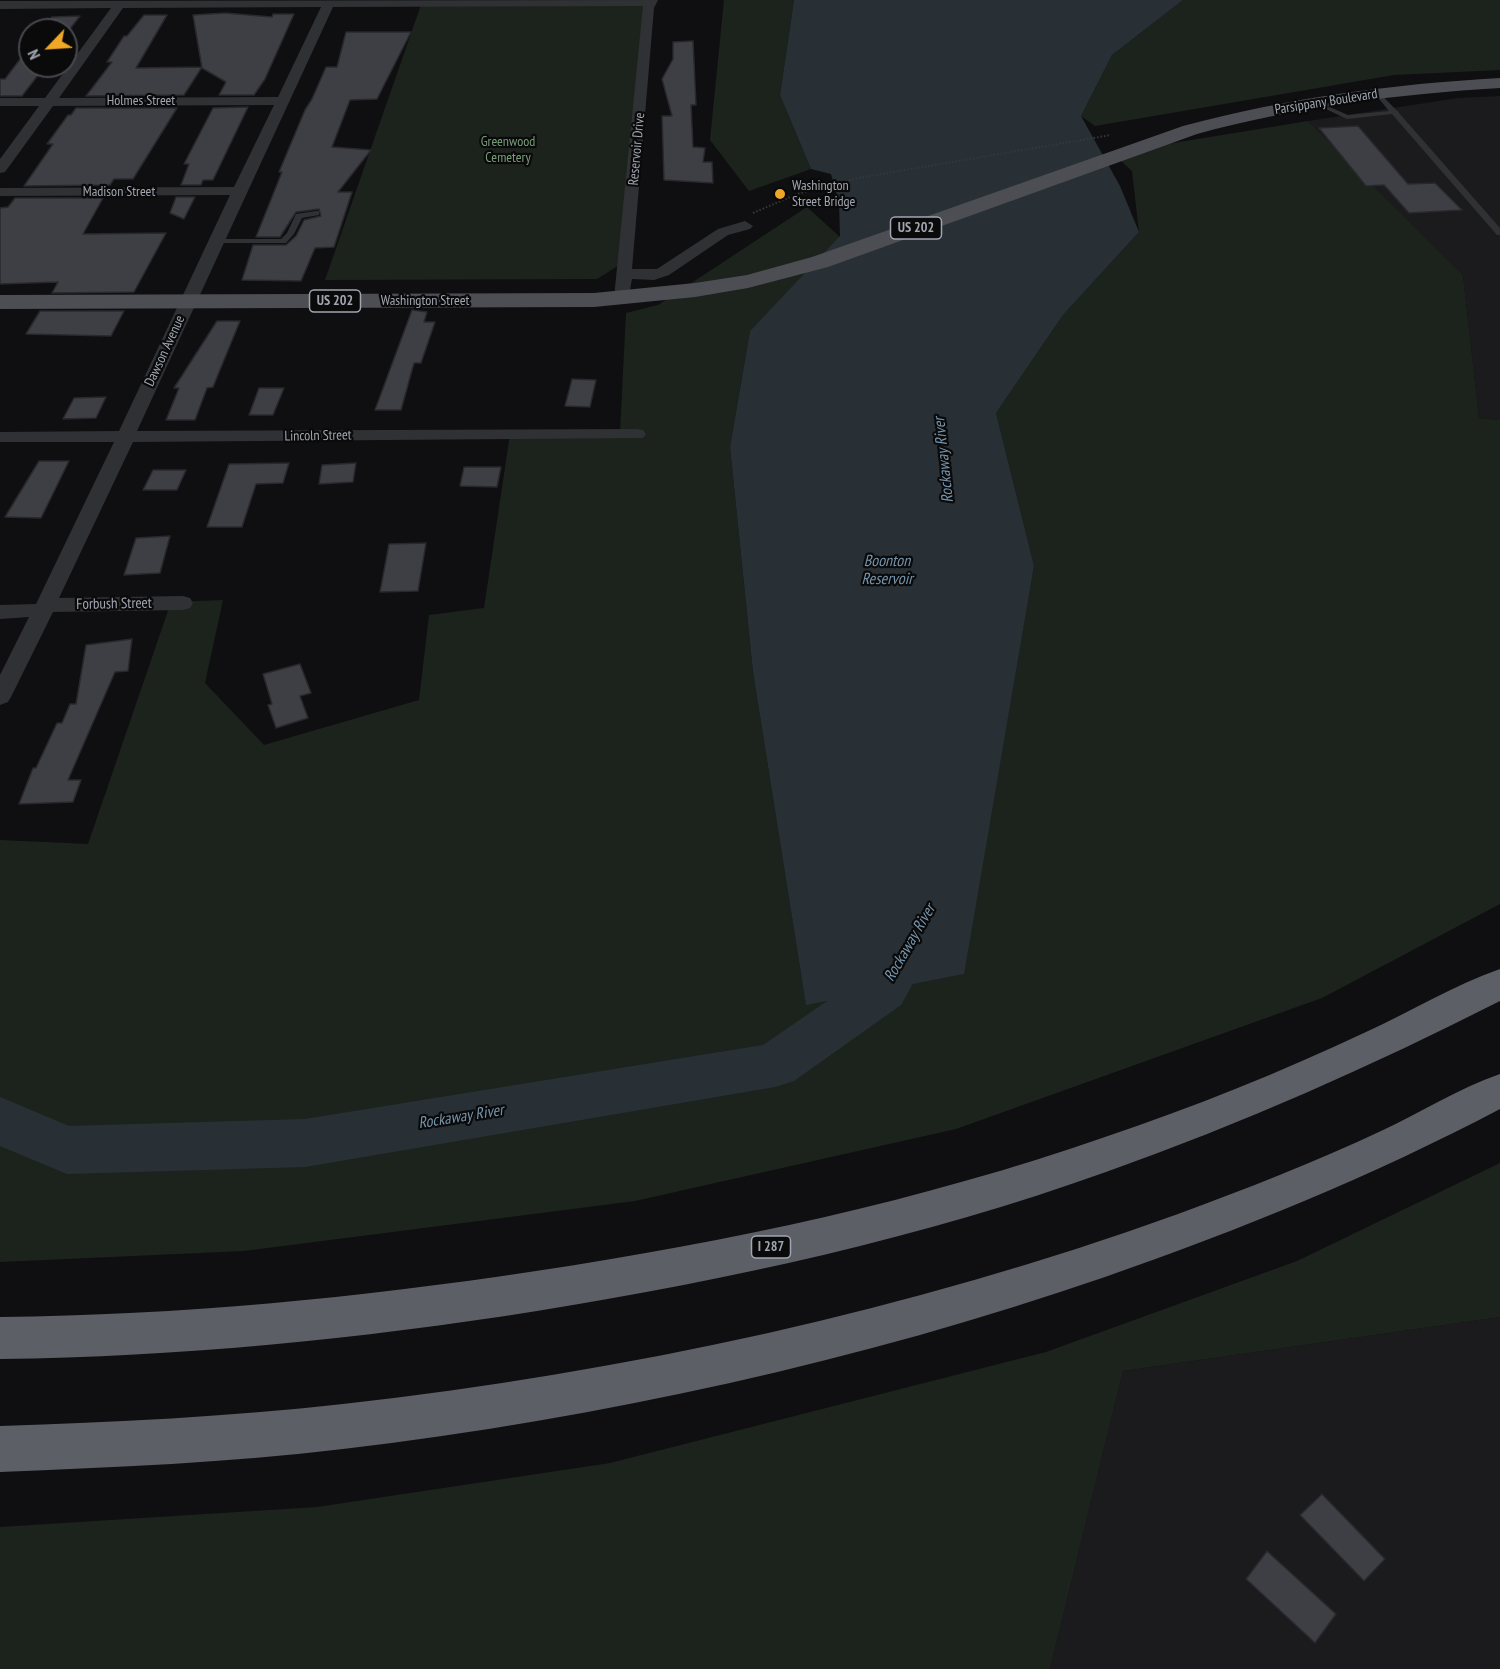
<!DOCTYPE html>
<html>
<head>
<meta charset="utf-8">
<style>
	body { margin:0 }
	#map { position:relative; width:1500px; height:1669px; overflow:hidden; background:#0f0f11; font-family:"PT Sans Narrow",sans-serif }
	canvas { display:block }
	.north { position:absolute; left:18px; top:18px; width:60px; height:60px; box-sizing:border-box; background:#0a0a0b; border:2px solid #46484d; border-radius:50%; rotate:245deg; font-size:16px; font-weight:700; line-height:24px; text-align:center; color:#a0a6b1 }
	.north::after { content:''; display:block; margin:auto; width:21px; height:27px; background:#f0a727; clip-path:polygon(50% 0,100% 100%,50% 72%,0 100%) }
</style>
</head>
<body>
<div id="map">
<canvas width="1500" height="1669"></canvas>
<div class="north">N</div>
</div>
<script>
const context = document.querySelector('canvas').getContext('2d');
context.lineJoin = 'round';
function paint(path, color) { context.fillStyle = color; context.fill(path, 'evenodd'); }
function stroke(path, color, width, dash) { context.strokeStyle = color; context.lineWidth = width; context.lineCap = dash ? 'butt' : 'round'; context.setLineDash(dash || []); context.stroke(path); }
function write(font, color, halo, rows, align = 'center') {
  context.font = font + ' "PT Sans Narrow",sans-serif'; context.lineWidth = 4.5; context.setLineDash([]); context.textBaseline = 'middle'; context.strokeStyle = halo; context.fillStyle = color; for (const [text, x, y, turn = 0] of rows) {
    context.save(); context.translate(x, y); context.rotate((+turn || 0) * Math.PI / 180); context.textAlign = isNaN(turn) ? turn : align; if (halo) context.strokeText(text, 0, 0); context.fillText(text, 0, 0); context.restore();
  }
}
paint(new Path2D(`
	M1500 96V420L1479 418 1463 275 1308 121 1458 98Z
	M1500 1317V1669H1050L1123 1371Z`), '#1b1b1d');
paint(new Path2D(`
	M724 0H794L780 95 811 169 749 191 710 140Z
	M1183 0H1500V70L1394 75 1095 126 1081 116 1112 55Z
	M648 1 629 259 597 279 325 280 422 2Z
	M1308 121 1463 275 1479 418 1500 420V904L1322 998 956 1129 635 1201 244 1251 0 1262V840L88 844 171 602 223 600 205 683 264 745 419 700 429 615 484 608 510 434 620 432 626 313 658 305 807 207 840 237 750 331 730 447 753 672 806 1004 963 974 1034 566 996 413 1063 315 1139 232 1132 171 1112 153Z
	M1500 1163V1317L1123 1371 1050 1669H0V1527L317 1507 610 1463 1046 1352 1297 1261Z`), '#1c231c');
paint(new Path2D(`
	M794 0H1183L1112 55 1081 116 1120 186 1139 232 1063 315 996 413 1034 566 964 974 806 1005 753 672 730 447 750 331 840 236 839 202 831 174 811 169 780 95Z`), '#283036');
paint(new Path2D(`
	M915 916 932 921 940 935 901 1005 794 1081 775 1087 305 1167 67 1174 0 1146V1097L69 1126 305 1119 763 1045 865 975 898 921Z`), '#283036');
const building = new Path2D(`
	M225 13 272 17 273 14H294L265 79 254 95H219L226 82 202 68 193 15Z
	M144 15H167L136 68 202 67 184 95 86 96 112 62H107L124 36H127Z
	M80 16 66 34V30H42L52 17Z
	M346 32H411L377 99 350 100 332 147 371 150 338 192H352L334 247 315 248 301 281 242 280 253 245H286L296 236 304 220 321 216 319 209 296 212 280 237H256L282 172H279L305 110 312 99 326 67H337Z
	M693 41 696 105H691L693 147 705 148 703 162H712L713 183 664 180 662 116H672L662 79 673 59V42Z
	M30 46V66H45L22 96H0V79H5Z
	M248 107 213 180H203L201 185H181L189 164H184L213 108Z
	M76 108H177L133 179H114L110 185 24 186 53 144H47L68 115H71Z
	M1358 126 1408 184 1435 183 1462 210 1409 213 1384 185 1366 186 1319 128Z
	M176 197H195L184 219 170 213Z
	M15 198H103L83 234 166 233 134 292 52 293 58 282 0 284V208L8 207Z
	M412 310 427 312 424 322H435L421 363H414L401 410H375Z
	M40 311H124L111 336 26 334Z
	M217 321H240L213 387 207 388 195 420H166L179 388H174Z
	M572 379 596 380 590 407 565 406Z
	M259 388H284L273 415H249Z
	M106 397 96 418 63 419 74 398Z
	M39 461H69L41 518 5 517Z
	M289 463 283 483 256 484 242 527H207L229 464Z
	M356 463 353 482 319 484 322 465Z
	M464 467H501L497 487 460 486Z
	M153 470H186L177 490H143Z
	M170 536 160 573 124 575 136 538Z
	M426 543 418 591 380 592 389 544Z
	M132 639 128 671 115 672 68 780H81L73 802 19 804 33 768H36L57 723H62L70 704H76L86 645Z
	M300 664 311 693 300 696 308 718 276 728 268 705 272 704 263 674Z
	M1322 1494 1385 1559 1364 1581 1300 1515Z
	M1267 1551 1336 1614 1315 1643 1246 1579Z`);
paint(building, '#3e3f44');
stroke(building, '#29292d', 1.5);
stroke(new Path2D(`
	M753 213 797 194 858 178 1111 135`), '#36383c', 2, [1.5, 2]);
paint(new Path2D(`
	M1375 92H1379L1396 110 1398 111 1399 113 1500 228V235H1497L1392 114 1347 119 1313 103 1318 102 1348 115 1389 111 1375 94Z
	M316 211H319V215L302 218 294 234 286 243H216L212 241 216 239H281L287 233 296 214Z`), '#303135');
paint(new Path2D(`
	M658 0 654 8 632 269H657L718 229 745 221 753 226 750 229 728 235 669 275 654 280 632 279 628 301H616L614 298 643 6 333 7 137 431 637 429 643 430 646 434 643 438 133 442 59 598 183 596 190 598 193 603 190 608 183 610 53 612 11 697 8 702 0 705V675L29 617 0 619V605L36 604 114 442H0V432L119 431 230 195 0 196V188L234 187 274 105 53 106 5 172 0 173V159L39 106H0V98H45L111 8 0 9V1ZM321 7 278 97 59 98 123 8Z`), '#303135');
paint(new Path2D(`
	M1500 78V88C1398 94 1296 107 1197 134L828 267 748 288 695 297 594 307 0 309V295L594 293 695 283 747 275 812 257 1183 126C1287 98 1393 84 1500 78Z`), '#4c4e54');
paint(new Path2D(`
	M1500 969V1001C1372 1066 1241 1124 1106 1172 922 1238 729 1280 537 1311 359 1339 180 1357 0 1359V1317C180 1315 358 1298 536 1271 729 1242 921 1201 1105 1137 1194 1107 1281 1072 1366 1032 1410 1012 1454 985 1500 969Z
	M1500 1074V1109C1373 1176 1240 1230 1105 1277 858 1362 603 1418 343 1449 229 1463 115 1467 0 1472V1426C114 1422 229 1417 343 1404 626 1372 910 1311 1178 1214 1246 1189 1315 1162 1381 1131 1420 1113 1459 1088 1500 1074Z`), '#5c5f66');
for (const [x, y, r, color] of [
	[780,194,6,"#f0a727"]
]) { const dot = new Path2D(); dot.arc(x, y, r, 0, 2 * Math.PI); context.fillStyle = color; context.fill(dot); stroke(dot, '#0a0a0b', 2); }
write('14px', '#a0a6b1', '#0a0a0b', [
	["Holmes Street",141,101],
	["Parsippany Boulevard",1326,102,-9],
	["Reservoir Drive",637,149,-85],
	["Madison Street",119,192],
	["Washington Street",425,301],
	["Dawson Avenue",165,351,-65],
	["Lincoln Street",318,436,-1]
]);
write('14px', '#779d78', '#0a0a0b', [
	["Greenwood",508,142],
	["Cemetery",508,158]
]);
write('14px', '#a0a6b1', '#0a0a0b', [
	["Washington",792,186],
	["Street Bridge",792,202]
], 'left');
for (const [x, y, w] of [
	[916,228,51],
	[335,301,51],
	[771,1247,39]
]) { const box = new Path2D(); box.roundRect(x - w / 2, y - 11, w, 22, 4.5); context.fillStyle = '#0a0a0b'; context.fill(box); stroke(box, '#a0a6b1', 1.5); }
write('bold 14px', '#a0a6b1', null, [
	["US 202",916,228],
	["US 202",335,301],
	["I 287",771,1247]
]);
write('15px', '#a0a6b1', '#0a0a0b', [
	["Forbush Street",114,604,-1]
]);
write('italic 16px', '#7695ad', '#0a0a0b', [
	["Rockaway River",944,460,-96],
	["Boonton",887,561],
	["Reservoir",887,579],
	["Rockaway River",910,943,-60],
	["Rockaway River",461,1117,-9]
]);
</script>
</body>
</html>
